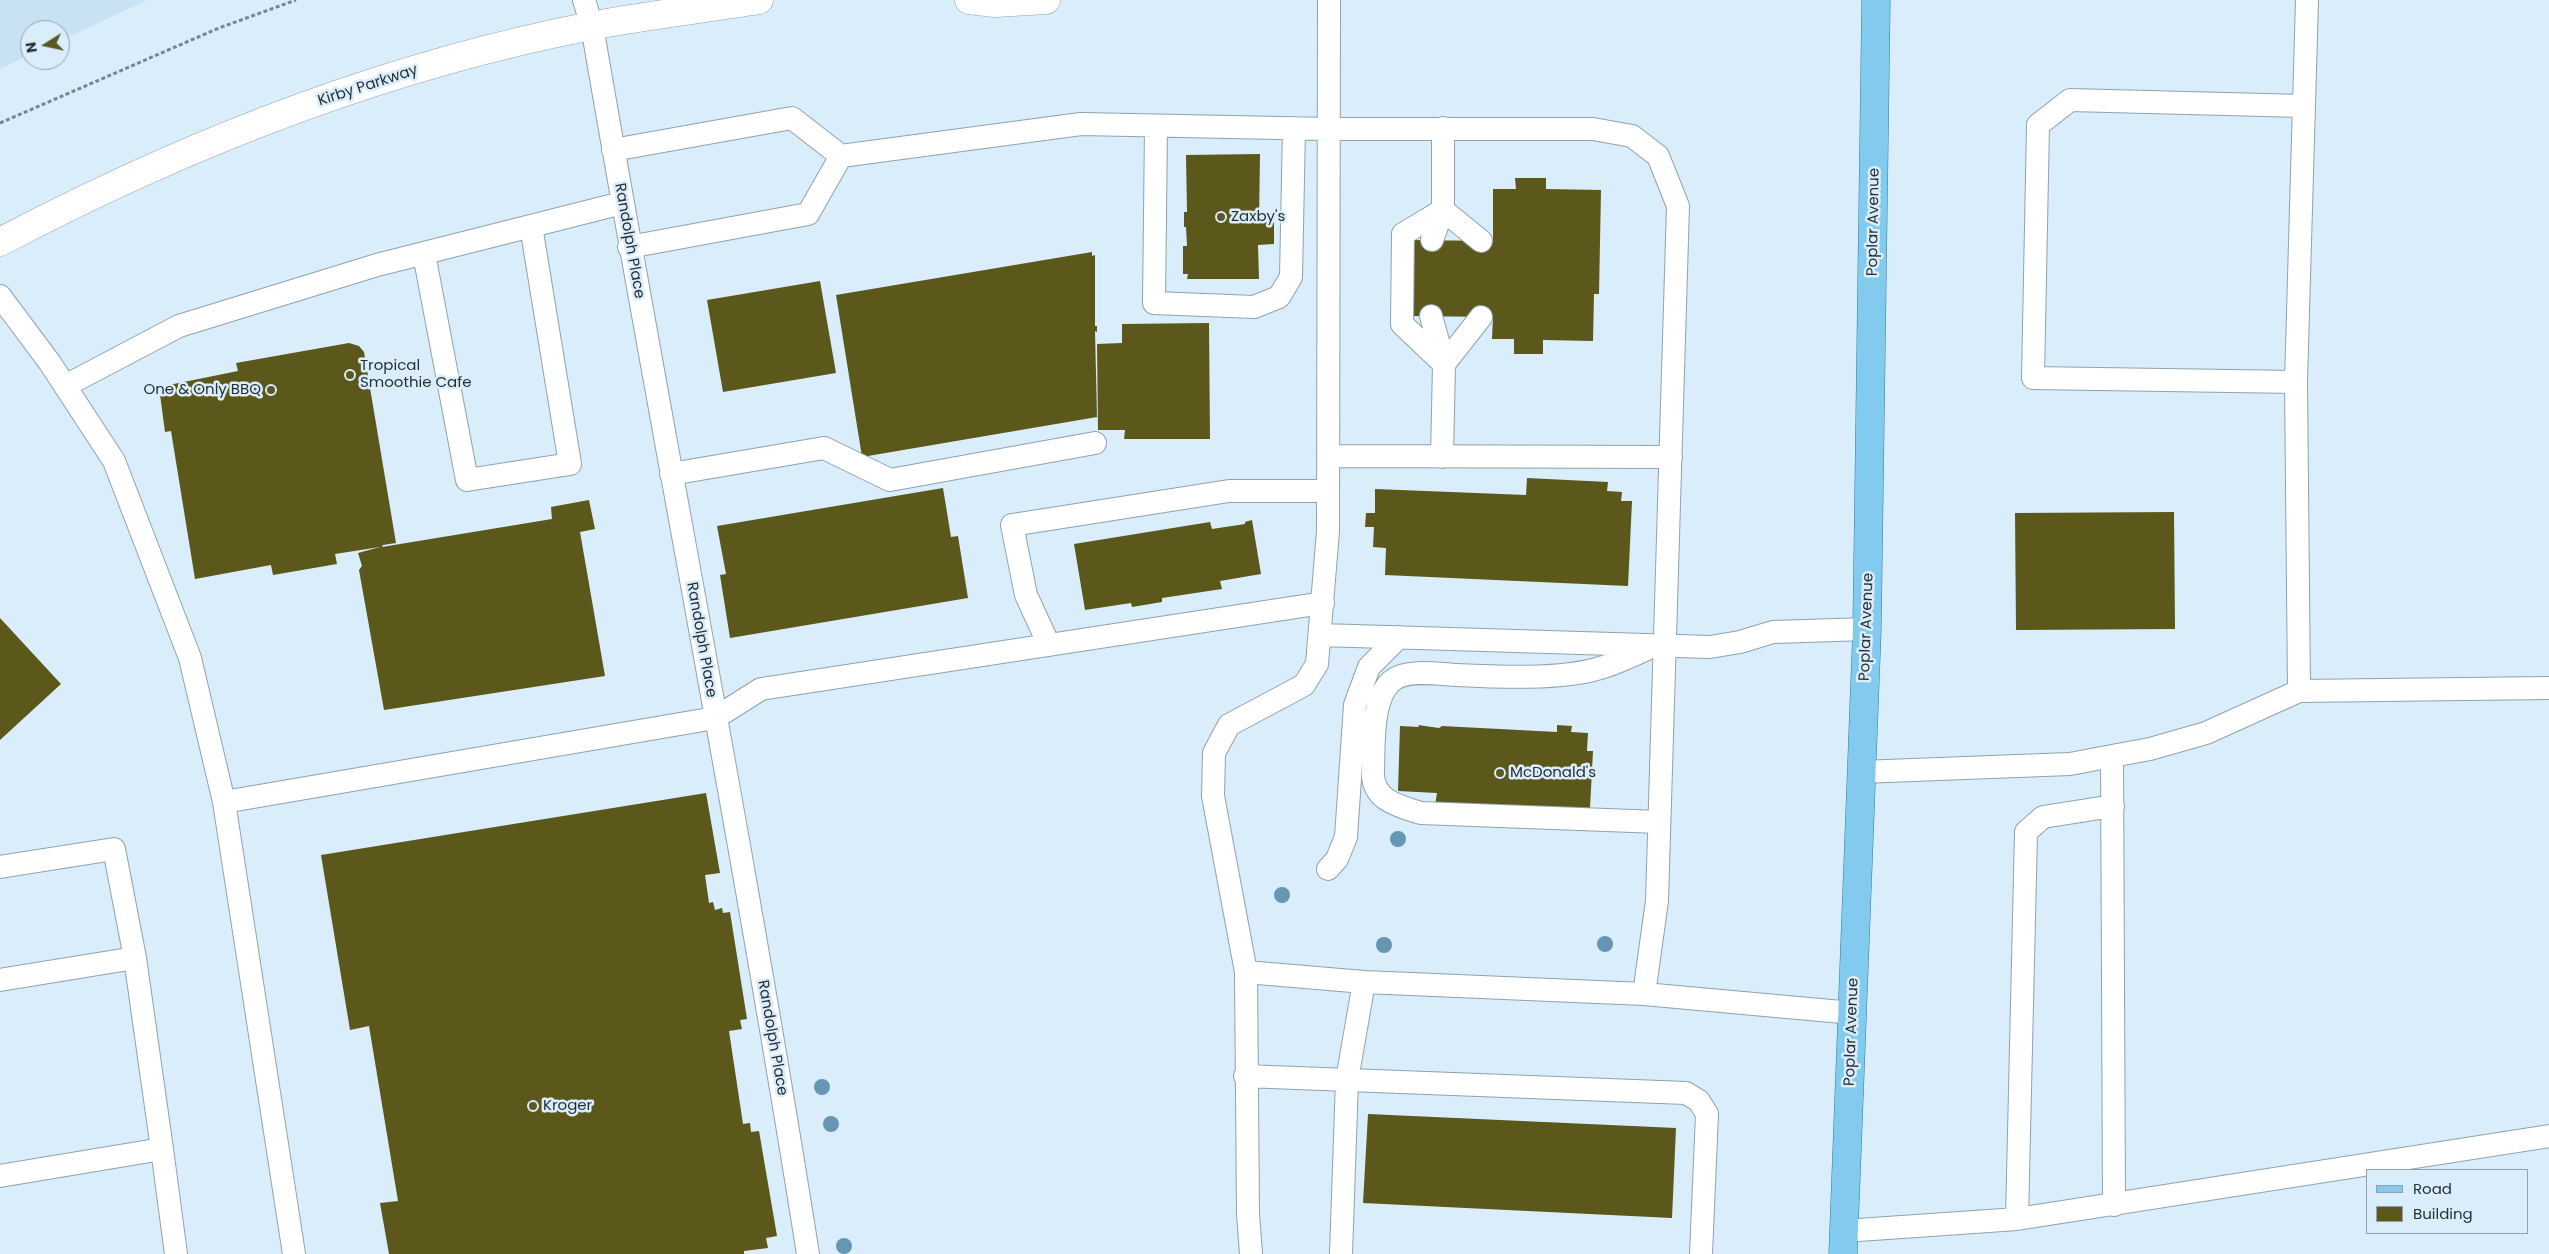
<!DOCTYPE html>
<html>
<head>
<meta charset="utf-8">
<style>
	body { margin:0 }
	#map { position:relative; width:2549px; height:1254px; overflow:hidden; background:#daedfb; font-family:Poppins,sans-serif }
	canvas { display:block }
	.legend { position:absolute; left:2366px; top:1169px; width:162px; height:65px; box-sizing:border-box; background:#daedfb; border:1px solid #92a1ab; margin:0; padding:6px 9px; list-style:none; font-size:15px; color:#272f34 }
	.legend li { display:flex; align-items:center; gap:10px; height:25px }
	.legend b { width:25px; border:1px solid #92a1ab }
	.north { position:absolute; left:20px; top:20px; width:50px; height:50px; box-sizing:border-box; background:#daedfb; border:1px solid #92a1ab; border-radius:50%; rotate:260deg; font-size:14px; font-weight:700; line-height:20px; text-align:center; color:#272f34 }
	.north::after { content:''; display:block; margin:auto; width:18px; height:22px; background:#5b5824; clip-path:polygon(50% 0,100% 100%,50% 72%,0 100%) }
</style>
</head>
<body>
<div id="map">
<canvas width="2549" height="1254"></canvas>
<ul class="legend">
<li><b style="height:6px;background:#83caef"></b>Road</li>
<li><b style="height:14px;background:#5c571a"></b>Building</li>
</ul>
<div class="north">N</div>
</div>
<script>
const context = document.querySelector('canvas').getContext('2d');
context.lineJoin = 'round';
function paint(path, color) { context.fillStyle = color; context.fill(path, 'evenodd'); }
function stroke(path, color, width, dash) { context.strokeStyle = color; context.lineWidth = width; context.lineCap = dash ? 'butt' : 'round'; context.setLineDash(dash || []); context.stroke(path); }
function write(font, color, halo, rows, align = 'center') {
  context.font = font + ' Poppins,sans-serif'; context.lineWidth = 5; context.setLineDash([]); context.textBaseline = 'middle'; context.strokeStyle = halo; context.fillStyle = color; for (const [text, x, y, turn = 0] of rows) {
    context.save(); context.translate(x, y); context.rotate((+turn || 0) * Math.PI / 180); context.textAlign = isNaN(turn) ? turn : align; if (halo) context.strokeText(text, 0, 0); context.fillText(text, 0, 0); context.restore();
  }
}
paint(new Path2D(`
	M0 0H147L60 41V30H30V55L0 69Z`), '#c8e2f4');
paint(new Path2D(`
	M1260 154 1259 222H1274V244L1258 245 1259 279H1187L1188 274H1183V246H1187L1186 227H1184V212H1187L1186 155Z
	M1515 178H1546V189L1601 190 1599 294H1594L1593 341 1543 340V354H1514V339H1492L1493 317 1410 316 1411 240 1493 241V189H1516Z
	M1092 252V256L1095 255V326H1097V332L1095 331 1097 417 862 457 836 295Z
	M820 281 836 373 723 392 707 300Z
	M1209 323 1210 439H1124L1125 430H1098L1097 344 1122 343V324Z
	M349 343 359 346 364 352 396 543 383 545 382 547 552 519 551 507 589 500 595 529 580 532 605 676 384 710 359 570 362 566 358 553 380 547 335 554 337 564 273 575 271 565 195 579 171 431 165 432 159 387 238 371 236 363Z
	M1527 478 1608 482 1607 491 1622 492 1621 501H1632L1628 586 1385 575 1386 548 1373 547 1374 527H1365L1366 513H1375V489L1526 495Z
	M943 488 951 537 958 536 968 598 730 638 720 575 726 574 717 526Z
	M2174 512 2175 629 2016 630 2015 513Z
	M1252 520 1261 574 1220 581 1222 589 1162 598V602L1132 607 1131 603 1085 610 1074 544 1210 522 1212 529 1245 524V522Z
	M0 618 61 684 0 740Z
	M1418 725 1439 728 1442 726 1557 732V725L1572 726 1571 732 1588 733 1587 751H1593L1590 808 1435 805 1437 793 1398 791 1400 726 1419 727Z
	M706 793 720 873 705 875 709 903 713 902 715 910 722 908 723 913 730 912 747 1019 740 1020 742 1029 729 1031 743 1124 750 1123 751 1132 759 1131 777 1236 766 1238 768 1248 744 1251V1254H389L380 1203 398 1201 369 1026 350 1030 321 855Z
	M1368 1114 1676 1128 1672 1218 1363 1203Z`), '#5c571a');
const lane = new Path2D(`
	M584 0 592 26C662 435 743 843 808 1254
	M1156 126 1154 303 1254 307 1279 297 1291 277 1294 128
	M613 150 792 118 841 156
	M1443 210 1481 241
	M1432 240 1443 210
	M629 247 808 214 841 156 1081 124 1329 129H1593L1632 136 1658 156 1678 206 1657 901 1644 994
	M424 254 467 480 570 464 531 226
	M0 296 50 363 114 461 190 658 224 802 294 1254
	M1431 316 1444 363
	M1444 364 1481 317
	M2296 382 2033 378 2038 125 2070 100 2303 106
	M65 386 179 326 377 265 622 203
	M1328 456 1671 457
	M1442 457 1444 364 1402 324 1403 234 1443 210V128
	M671 474 824 448 890 480 1095 443
	M1321 635 1710 647 1740 642 1773 632 1867 629
	M1049 645 1026 595 1012 525 1229 491H1328
	M1653 646C1636 654 1618 663 1600 668 1562 680 1497 677 1456 675 1439 674 1407 669 1393 680 1371 697 1374 745 1373 770 1371 800 1398 806 1421 813L1659 822
	M2299 691 2296 382 2307 0
	M2112 756 2114 1205
	M1861 772 2070 764 2112 756 2150 749 2206 733 2299 691 2549 688
	M224 802 715 718 761 689 1323 603
	M0 867 114 849 135 958
	M1328 869 1337 859 1346 837 1355 705 1369 667 1399 637
	M1246 972 1364 982 1644 994 1853 1013
	M0 980 135 958 162 1149
	M1245 1076 1686 1093 1699 1101 1707 1114 1701 1254
	M0 1176 162 1149 176 1254
	M2017 1219 2026 832 2043 817 2113 806
	M1844 1231 2017 1219 2549 1136
	M1251 1254 1248 1214 1246 972 1213 796 1214 753 1229 725 1304 685 1317 664 1328 531 1329 0
	M1341 1254 1347 1080 1364 982`);
const secondary = new Path2D(`
	M969 0 995 3 1046 0
	M0 242C186 144 385 66 591 26 647 15 703 9 759 0`);
const primary = new Path2D(`
	M1843 1254 1867 629 1876 0`);
stroke(lane, '#8fa2ae', 24);
stroke(secondary, '#8fa2ae', 29);
stroke(primary, '#2d7ca7', 29);
stroke(new Path2D(`
	M0 123 219 28 296 0`), '#79868f', 3, [4, 2.5]);
stroke(lane, '#fff', 22);
stroke(secondary, '#fff', 28);
stroke(primary, '#83caef', 28);
context.fillStyle = '#6597b2';
for (const [x, y] of [
	[1398,839],
	[1282,895],
	[1605,944],
	[1384,945],
	[822,1087],
	[831,1124],
	[844,1246]
]) { context.beginPath(); context.arc(x, y, 8, 0, 2 * Math.PI); context.fill(); }
for (const [x, y, r, color] of [
	[1221,217,5,"#5b5824"],
	[350,375,5,"#5b5824"],
	[271,390,5,"#5b5824"],
	[1500,773,5,"#5b5824"],
	[533,1106,5,"#5b5824"]
]) { const dot = new Path2D(); dot.arc(x, y, r, 0, 2 * Math.PI); context.fillStyle = color; context.fill(dot); stroke(dot, '#daedfb', 2); }
write('15px', '#272f34', '#daedfb', [
	["Kirby Parkway",368,86,-18],
	["Poplar Avenue",1874,222,-89],
	["Randolph Place",629,241,80],
	["Poplar Avenue",1867,627,-88],
	["Randolph Place",701,640,80],
	["Poplar Avenue",1852,1032,-88],
	["Randolph Place",772,1038,80]
]);
write('15px', '#272f34', '#daedfb', [
	["Zaxby's",1231,217],
	["Tropical",360,366],
	["Smoothie Cafe",360,383],
	["One & Only BBQ",261,390,"right"],
	["McDonald's",1510,773],
	["Kroger",543,1106]
], 'left');
</script>
</body>
</html>
